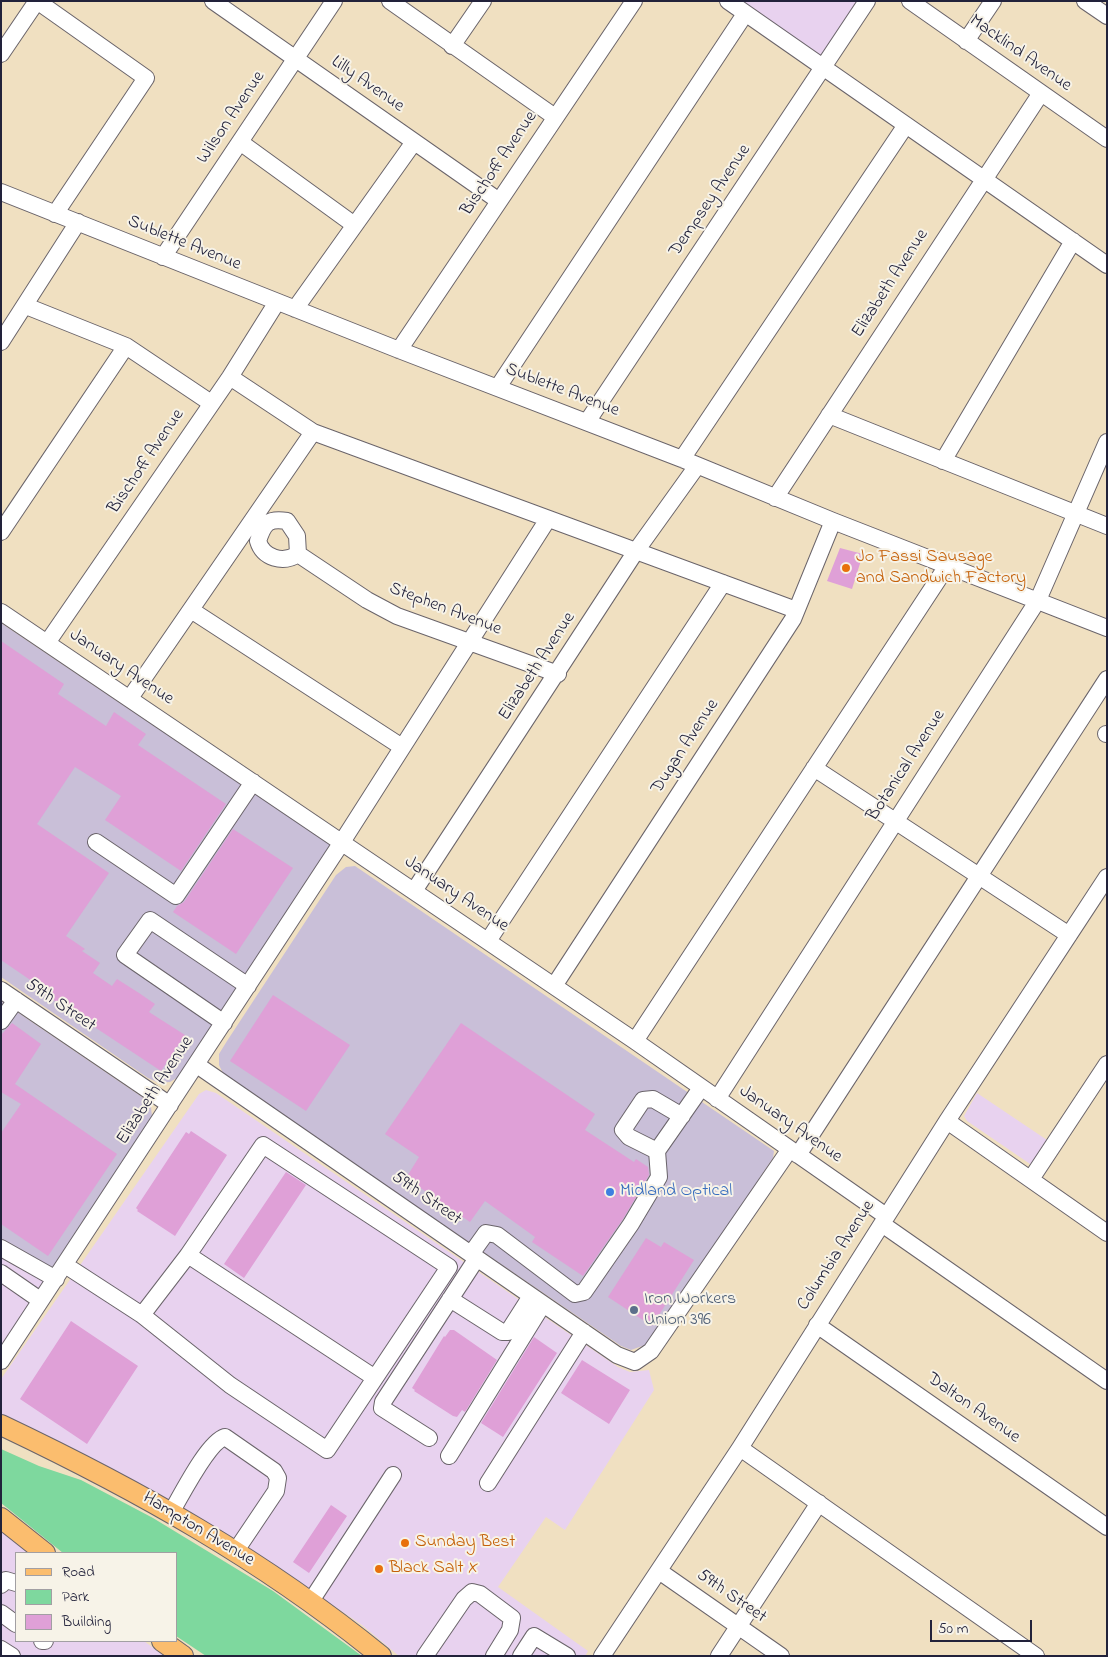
<!DOCTYPE html>
<html>
<head>
<meta charset="utf-8">
<style>
	body { margin:0 }
	#map { position:relative; width:1108px; height:1657px; overflow:hidden; background:#f0e0c1; font-family:"Indie Flower",sans-serif }
	canvas { display:block }
	.frame { position:absolute; inset:0; border:2px solid #22223b; pointer-events:none }
	.legend { position:absolute; left:15px; top:1552px; width:162px; height:90px; box-sizing:border-box; background:#f7f3e8; border:1px solid #a29fa3; margin:0; padding:6px 9px; list-style:none; font-size:15px; color:#22223b }
	.legend li { display:flex; align-items:center; gap:10px; height:25px }
	.legend b { width:25px; border:1px solid #a29fa3 }
	.scale { position:absolute; left:930px; top:1620px; width:102px; height:22px; box-sizing:border-box; border:2px solid #22223b; border-top:0; padding-left:6px; font-size:15px; line-height:18px; white-space:nowrap; color:#22223b; -webkit-text-stroke:4px #f7f3e8; paint-order:stroke }
</style>
</head>
<body>
<div id="map">
<canvas width="1108" height="1657"></canvas>
<div class="frame"></div>
<ul class="legend">
<li><b style="height:6px;background:#fbbd6e"></b>Road</li>
<li><b style="height:14px;background:#7ed89e"></b>Park</li>
<li><b style="height:14px;background:#dfa0d7"></b>Building</li>
</ul>
<div class="scale">50 m</div>
</div>
<script>
const context = document.querySelector('canvas').getContext('2d');
context.lineJoin = 'round';
function paint(path, color) { context.fillStyle = color; context.fill(path, 'evenodd'); }
function stroke(path, color, width, dash) { context.strokeStyle = color; context.lineWidth = width; context.lineCap = dash ? 'butt' : 'round'; context.setLineDash(dash || []); context.stroke(path); }
function write(font, color, halo, rows, align = 'center') {
  context.font = font + ' "Indie Flower",sans-serif'; context.lineWidth = 4; context.setLineDash([]); context.textBaseline = 'middle'; context.strokeStyle = halo; context.fillStyle = color; for (const [text, x, y, turn = 0] of rows) {
    context.save(); context.translate(x, y); context.rotate((+turn || 0) * Math.PI / 180); context.textAlign = isNaN(turn) ? turn : align; if (halo) context.strokeText(text, 0, 0); context.fillText(text, 0, 0); context.restore();
  }
}
paint(new Path2D(`
	M739 1H861L820 61Z
	M206 1090 216 1093 618 1367 630 1372 649 1370 654 1390 565 1530 546 1517 498 1587 588 1651 585 1656H399L362 1625 235 1539 123 1475 1 1416V1379L199 1094Z
	M977 1093 1050 1142 1033 1166 967 1121 964 1116Z
	M1 1256 45 1279 1 1346Z
	M1 1530 29 1553H16V1641H144L164 1656H22L1 1642Z`), '#e8d2ef');
paint(new Path2D(`
	M1 623 332 846 180 1076 170 1082 159 1083 148 1078 1 977Z
	M355 866 774 1151 773 1158 648 1344 631 1350 621 1346 224 1075 219 1065V1054L227 1041 336 875 346 867Z
	M1 1001 145 1099 151 1107 152 1117 45 1279 1 1256Z`), '#c9bfd8');
paint(new Path2D(`
	M1 1449 39 1466 81 1480 153 1518 273 1591 362 1656H206L176 1636V1553H63L1 1503Z`), '#7ed89e');
paint(new Path2D(`
	M840 548 863 554 852 589 827 581Z
	M1 641 64 684 58 694 106 726 114 712 146 734 138 745 226 804 181 871 105 820 121 796 75 767 37 824 109 873 66 936 85 949 82 951 100 963 93 973 112 986 117 979 139 993 155 1004 149 1012 185 1035 161 1071 43 993 45 990 1 960Z
	M233 829 293 868 236 954 173 912 177 906 184 902Z
	M273 995 350 1045 306 1111 230 1061Z
	M12 1023 41 1044 15 1084 117 1154 48 1256 1 1224V1133L21 1104 1 1092V1035Z
	M461 1023 595 1114 585 1130 634 1162 636 1159 648 1167 649 1175 623 1219 583 1276 532 1242 535 1237 485 1201 470 1222 406 1178 419 1157 385 1134Z
	M191 1131 227 1155 175 1236 137 1211 138 1210 136 1208 186 1132 189 1134Z
	M286 1172 306 1185 244 1278 224 1264Z
	M646 1238 661 1247 664 1242 694 1260 652 1326 608 1297Z
	M71 1321 138 1366 87 1444 20 1399Z
	M450 1330H454L497 1360 465 1412 462 1410 457 1417 453 1416 414 1391 415 1390 412 1388 444 1336 445 1337Z
	M534 1337 557 1353 503 1437 481 1423Z
	M582 1360 630 1390 609 1424 561 1393Z
	M331 1505 347 1516 309 1573 293 1562Z`), '#dfa0d7');
const minor = new Path2D(`
	M37 1 146 78 55 214
	M213 1 499 201
	M390 1 555 117
	M728 1 1107 265
	M910 1 1107 139
	M1085 1 1107 16
	M966 41 993 1
	M452 46 483 1
	M1 54 37 1
	M240 142 353 224
	M1 192 399 350 682 459 833 521 1107 628
	M163 257 334 1
	M26 306 126 346 211 403
	M295 309 414 142
	M1 342 78 222
	M399 350 634 1
	M230 377 313 432 796 610
	M498 387 745 14
	M829 415 1107 526
	M587 422 867 1
	M682 459 906 125
	M943 461 1073 241
	M775 498 1041 93
	M1 532 126 346
	M298 554C283 564 263 558 258 541 264 523 268 518 287 521L297 536 298 554 367 600 397 616 558 674
	M191 610 402 747
	M1 612 635 1041 886 1216
	M47 643 230 377 277 302
	M130 698 313 432
	M1106 734H1107
	M814 768 1069 935
	M96 842 176 896 253 782
	M414 891 636 551 697 466
	M488 941 723 583
	M554 986 793 619 833 521
	M1 990 170 1105
	M1 1021 16 1000
	M224 1023 125 955 150 920 248 986
	M635 1041 947 566
	M197 1065 617 1355 635 1362 651 1351 790 1149
	M717 1099 1038 600 1107 442
	M947 1121 1107 1233
	M657 1151 629 1137 623 1130 643 1100 653 1099 682 1116
	M798 1155 1107 679
	M1031 1179 1107 1064
	M882 1224 1107 1381
	M1 1248 56 1279
	M471 1254 486 1233 497 1235 575 1294 584 1292 631 1224 659 1177 657 1151 701 1088
	M188 1255 375 1378
	M65 1265 142 1315 230 1385 327 1450 449 1267 263 1145 188 1255 142 1315
	M1 1273 40 1300
	M450 1299 502 1332H508L531 1296
	M817 1325 1107 1527
	M1 1361 342 842 548 519
	M429 1438 382 1408 383 1402 477 1258
	M740 1448 1036 1656
	M449 1456 543 1304
	M488 1483 584 1332
	M172 1511C182 1494 208 1442 225 1437L274 1471 278 1478 276 1491 235 1552
	M659 1571 781 1656
	M1 1585 6 1580 16 1583
	M311 1601 393 1475
	M1 1613 16 1624
	M42 1641H45
	M1 1649 12 1656
	M425 1656 464 1599 472 1592 480 1594 512 1618 510 1630 494 1656
	M521 1656 534 1636 567 1656
	M602 1656 740 1448 947 1121 1107 877
	M719 1656 819 1503`);
const major = new Path2D(`
	M1 1425C138 1490 263 1560 381 1656
	M1 1518 45 1553
	M162 1641 183 1656`);
stroke(minor, '#6a646a', 18);
stroke(major, '#6a646a', 22);
stroke(minor, '#fff', 16);
stroke(major, '#fbbd6e', 20);
for (const [x, y, r, color] of [
	[846,568,5,"#e8710a"],
	[610,1192,5,"#3f7fe0"],
	[634,1310,5,"#5c6f8a"],
	[405,1543,5,"#e8710a"],
	[379,1569,5,"#e8710a"]
]) { const dot = new Path2D(); dot.arc(x, y, r, 0, 2 * Math.PI); context.fillStyle = color; context.fill(dot); stroke(dot, '#f7f3e8', 2); }
write('18px', '#22223b', '#f7f3e8', [
	["Macklind Avenue",1020,54,35],
	["Lilly Avenue",367,85,35],
	["Wilson Avenue",232,118,-56],
	["Bischoff Avenue",500,164,-56],
	["Dempsey Avenue",711,201,-56],
	["Sublette Avenue",184,244,22],
	["Elizabeth Avenue",891,284,-57],
	["Sublette Avenue",562,391,21],
	["Bischoff Avenue",147,462,-56],
	["Stephen Avenue",445,610,21],
	["Elizabeth Avenue",538,667,-57],
	["January Avenue",121,668,34],
	["Dugan Avenue",686,747,-57],
	["Botanical Avenue",907,766,-57],
	["January Avenue",456,895,34],
	["59th Street",60,1006,34],
	["Elizabeth Avenue",156,1091,-57],
	["January Avenue",790,1125,35],
	["59th Street",426,1199,35],
	["Columbia Avenue",837,1256,-57],
	["Dalton Avenue",973,1409,35],
	["Hampton Avenue",198,1530,31],
	["59th Street",731,1597,35]
]);
write('18px', '#c56008', '#f7f3e8', [
	["Jo Fassi Sausage",856,558],
	["and Sandwich Factory",856,579],
	["Sunday Best",415,1543],
	["Black Salt X",389,1569]
], 'left');
write('18px', '#366cbe', '#f7f3e8', [
	["Midland Optical",620,1192]
], 'left');
write('18px', '#4e5e75', '#f7f3e8', [
	["Iron Workers",644,1300],
	["Union 396",644,1321]
], 'left');
</script>
</body>
</html>
